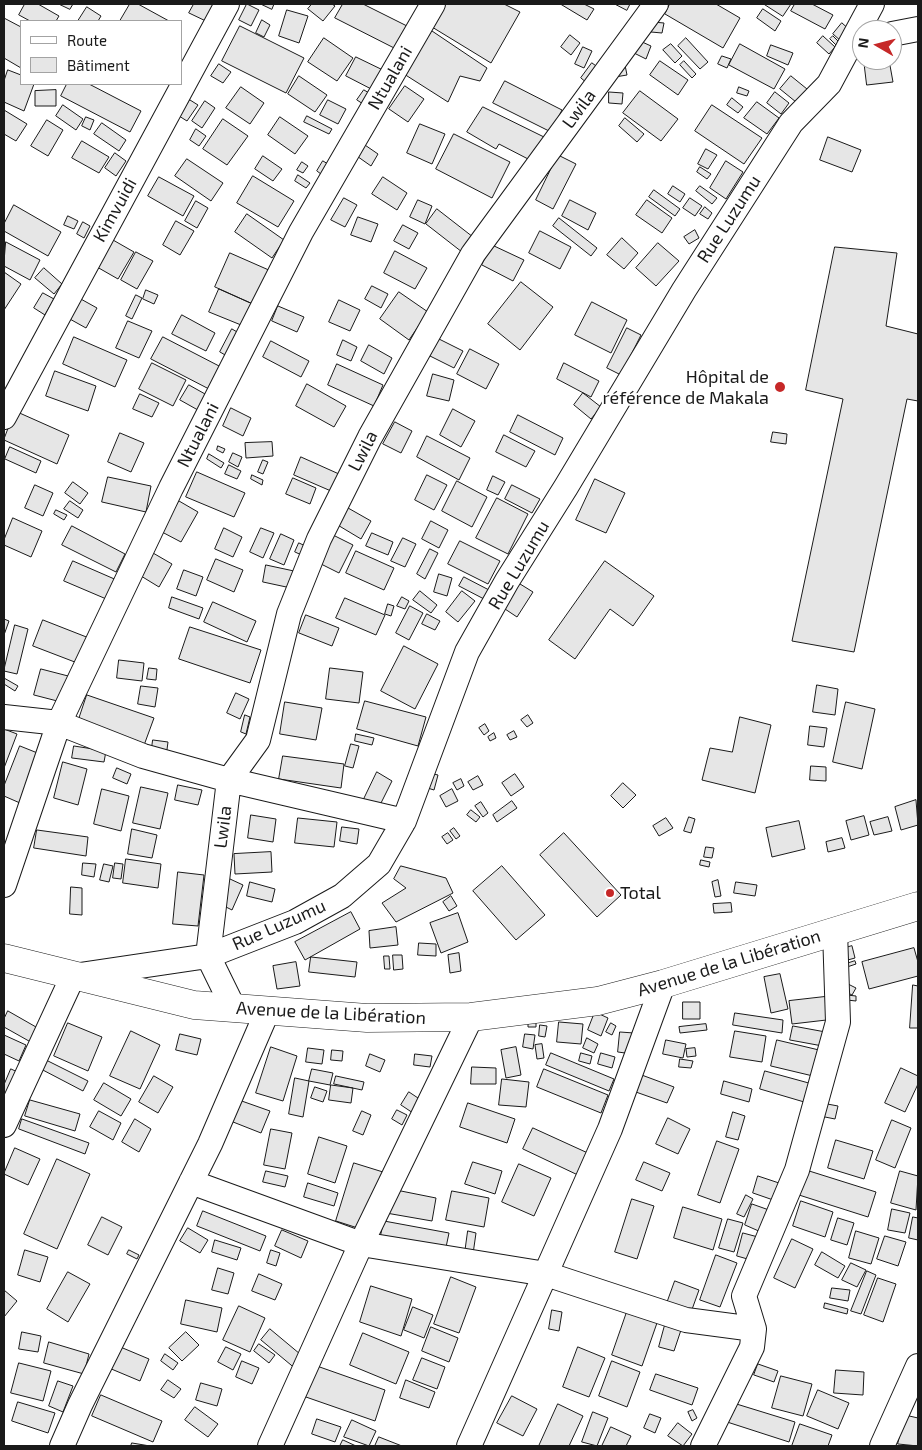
<!DOCTYPE html>
<html>
<head>
<meta charset="utf-8">
<style>
	body { margin:0 }
	#map { position:relative; width:922px; height:1450px; overflow:hidden; background:#fff; font-family:"Exo 2",sans-serif }
	canvas { display:block }
	.frame { position:absolute; inset:0; border:5px solid #1a1a1a; pointer-events:none }
	.legend { position:absolute; left:20px; top:20px; width:162px; height:65px; box-sizing:border-box; background:#fff; border:1px solid #a3a3a3; margin:0; padding:6px 9px; list-style:none; font-size:15px; color:#1a1a1a }
	.legend li { display:flex; align-items:center; gap:10px; height:25px }
	.legend b { width:25px; border:1px solid #a3a3a3 }
	.north { position:absolute; left:852px; top:20px; width:50px; height:50px; box-sizing:border-box; background:#fff; border:1px solid #a3a3a3; border-radius:50%; rotate:278deg; font-size:14px; font-weight:700; line-height:20px; text-align:center; color:#1a1a1a }
	.north::after { content:''; display:block; margin:auto; width:18px; height:22px; background:#c62828; clip-path:polygon(50% 0,100% 100%,50% 72%,0 100%) }
</style>
</head>
<body>
<div id="map">
<canvas width="922" height="1450"></canvas>
<div class="frame"></div>
<ul class="legend">
<li><b style="height:6px;background:#fff"></b>Route</li>
<li><b style="height:14px;background:#e6e6e6"></b>Bâtiment</li>
</ul>
<div class="north">N</div>
</div>
<script>
const context = document.querySelector('canvas').getContext('2d');
context.lineJoin = 'round';
function paint(path, color) { context.fillStyle = color; context.fill(path, 'evenodd'); }
function stroke(path, color, width, dash) { context.strokeStyle = color; context.lineWidth = width; context.lineCap = dash ? 'butt' : 'round'; context.setLineDash(dash || []); context.stroke(path); }
function write(font, color, halo, rows, align = 'center') {
  context.font = font + ' "Exo 2",sans-serif'; context.lineWidth = 4; context.setLineDash([]); context.textBaseline = 'middle'; context.strokeStyle = halo; context.fillStyle = color; for (const [text, x, y, turn = 0] of rows) {
    context.save(); context.translate(x, y); context.rotate((+turn || 0) * Math.PI / 180); context.textAlign = isNaN(turn) ? turn : align; if (halo) context.strokeText(text, 0, 0); context.fillText(text, 0, 0); context.restore();
  }
}
const building = new Path2D(`
	M25 4H38L59 16 56 21H30L19 15Z
	M59 4H73L70 9Z
	M130 4H138L169 21H120Z
	M194 4H219L210 23 189 13Z
	M247 4 259 10 251 26 239 20Z
	M261 4H274L272 9Z
	M312 4H332L335 6 323 21 308 9Z
	M343 4H363L413 29 402 52 335 18Z
	M446 4H504L520 12 491 63 432 27Z
	M563 4H584L594 9 587 20 562 5Z
	M615 4H630L627 10Z
	M670 4H716L740 18 723 48 665 14Z
	M764 4H791L783 16Z
	M795 4H812L833 15 825 29 791 11Z
	M87 7 101 16 98 21H78Z
	M763 9 781 21 775 31 757 18Z
	M287 10 308 16 299 43 279 36Z
	M4 18 21 27V68L4 58Z
	M262 20 270 25 264 37 256 33Z
	M653 22 664 23 662 33 651 32Z
	M842 23 851 31 842 42 833 34Z
	M240 26 304 58 286 93 222 61Z
	M432 31 487 68 480 81 460 76 448 102 404 74Z
	M570 35 580 43 571 55 561 47Z
	M823 36 835 47 829 54 817 43Z
	M833 36 839 42 836 45 830 39Z
	M324 38 353 58 337 81 308 62Z
	M686 38 708 62 700 69 678 46Z
	M640 41 651 46 646 59 634 53Z
	M671 44 682 56 675 63 663 50Z
	M740 44 785 69 774 89 729 65Z
	M771 45 793 53 788 65 767 56Z
	M583 47 592 51 584 68 575 64Z
	M722 56 731 59 727 68 718 64Z
	M356 57 387 72 377 92 346 76Z
	M864 60H889L893 82 867 85Z
	M660 61 688 80 678 95 650 75Z
	M684 61 696 74 692 78 680 65Z
	M592 63 599 68 588 84 581 78Z
	M219 64 231 72 223 83 211 76Z
	M625 65 627 75 615 77Z
	M8 70 21 75V84H34L24 111 4 102V81Z
	M299 76 327 95 315 112 288 94Z
	M791 76 807 89 796 102 780 89Z
	M505 81 562 110 551 132 493 103Z
	M67 84H89L141 111 130 132 61 96Z
	M405 86 424 99 408 122 389 109Z
	M241 87 264 103 250 124 226 108Z
	M739 87 749 91 747 96 737 93Z
	M56 90V106H35V91Z
	M364 90 376 97 369 108 357 100Z
	M640 91 678 119 661 141 623 113Z
	M609 92 623 93 622 104 609 103Z
	M775 92 789 103 781 114 767 103Z
	M732 98 743 107 738 113 727 105Z
	M190 100 198 105 187 121 179 116Z
	M328 100 346 109 338 124 320 115Z
	M205 101 215 108 202 128 192 121Z
	M757 102 779 118 767 134 744 118Z
	M63 105 83 119 76 130 56 116Z
	M712 105 762 138 744 164 695 131Z
	M483 107 544 137 530 160 499 144 496 149 467 132Z
	M4 110 27 124 16 141 4 134Z
	M307 116 332 129 329 134 304 122Z
	M86 117 94 120 90 130 82 126Z
	M280 117 308 136 295 154 268 135Z
	M625 118 644 134 637 142 619 126Z
	M223 119 248 136 227 165 203 149Z
	M47 120 63 130 48 156 31 146Z
	M102 123 126 140 119 151 94 134Z
	M420 124 445 134 432 164 407 153Z
	M196 129 206 136 199 146 190 140Z
	M454 134 510 162 492 198 436 169Z
	M828 137 861 150 852 172 820 160Z
	M82 141 109 157 99 173 72 158Z
	M362 143 378 154 371 166 354 154Z
	M706 149 717 155 708 169 698 164Z
	M115 153 126 161 116 176 105 168Z
	M558 155 576 164 553 209 536 200Z
	M263 156 282 169 273 181 255 169Z
	M187 159 223 183 211 201 175 176Z
	M323 161 333 167 326 178 317 171Z
	M726 161 743 172 726 199 710 188Z
	M302 162 308 166 303 173 297 170Z
	M700 167 711 174 707 179 697 172Z
	M298 175 310 183 306 188 295 181Z
	M253 176 294 201 278 227 237 203Z
	M159 177 194 196 183 216 148 196Z
	M383 177 407 193 397 210 372 194Z
	M673 186 685 194 680 202 668 194Z
	M700 186 717 198 712 204 696 191Z
	M654 190 680 209 675 216 649 197Z
	M344 198 357 205 345 227 331 220Z
	M690 198 702 206 695 216 683 208Z
	M418 200 432 206 425 224 410 217Z
	M570 200 596 213 588 230 562 216Z
	M647 200 672 218 662 233 636 215Z
	M196 201 208 208 197 228 185 221Z
	M14 205 61 232 48 256 4 231V224Z
	M705 207 712 213 708 219 700 214Z
	M437 209 473 237 462 252 426 224Z
	M247 214 284 240 272 258 235 232Z
	M68 216 78 221 74 229 64 225Z
	M358 217 378 224 371 242 351 235Z
	M559 218 597 248 591 256 553 226Z
	M176 221 194 231 180 255 163 245Z
	M83 222 90 226 84 238 77 234Z
	M403 225 418 233 409 249 394 241Z
	M695 230 699 238 689 244 684 237Z
	M540 231 571 247 560 269 529 253Z
	M622 238 638 253 624 269 607 255Z
	M113 240 134 252 118 279 97 267Z
	M6 242 40 260 30 280 4 266Z
	M658 243 679 261 656 286 636 268Z
	M492 245 524 260 513 281 482 265Z
	M835 247 897 253 886 326 918 334V401L907 399 854 652 792 641 843 399 806 390Z
	M395 251 427 268 415 289 384 273Z
	M136 252 153 261 137 289 121 280Z
	M230 253 271 271 255 305 215 287Z
	M44 268 62 284 54 294 35 278Z
	M4 272 21 284 4 310Z
	M521 282 553 307 520 350 488 324Z
	M372 286 388 294 381 308 365 299Z
	M219 289 255 305 246 327 209 312Z
	M146 290 158 295 154 304 143 299Z
	M399 292 428 312 409 340 380 319Z
	M43 293 54 299 45 315 34 308Z
	M136 295 142 298 132 319 126 316Z
	M79 298 97 308 86 328 68 318Z
	M339 300 360 310 350 331 329 322Z
	M592 302 627 320 611 353 575 335Z
	M278 306 304 317 297 332 272 321Z
	M182 315 215 333 206 351 172 334Z
	M128 321 152 331 139 358 116 348Z
	M627 328 641 335 621 375 607 368Z
	M232 329 244 336 232 359 220 352Z
	M74 337 127 360 115 387 63 364Z
	M163 337 221 367 209 389 151 359Z
	M439 339 463 351 454 368 430 356Z
	M343 340 357 347 351 361 337 355Z
	M271 341 309 361 301 377 263 357Z
	M369 345 392 358 384 374 361 361Z
	M470 349 499 364 486 389 457 374Z
	M152 363 186 380 173 406 139 389Z
	M564 363 599 381 591 397 557 379Z
	M337 364 383 385 374 406 328 385Z
	M55 371 96 386 88 411 46 396Z
	M433 374 454 380 449 401 427 396Z
	M307 384 346 406 334 427 296 406Z
	M189 385 214 399 205 414 180 400Z
	M583 393 601 407 591 419 574 405Z
	M140 394 159 403 152 417 133 409Z
	M231 408 251 418 243 436 223 426Z
	M453 409 475 421 461 447 440 435Z
	M15 411 69 435 57 464 4 440Z
	M518 415 563 438 555 455 510 432Z
	M395 422 412 431 401 453 383 444Z
	M773 432 787 434 786 444 771 442Z
	M120 433 144 443 131 472 108 462Z
	M504 435 535 451 526 467 496 452Z
	M427 436 470 458 459 480 417 457Z
	M272 442 273 456 246 458 245 443Z
	M218 446 225 449 223 453 217 450Z
	M10 447 41 461 36 473 5 459Z
	M233 453 242 457 238 467 229 462Z
	M209 454 224 463 221 468 207 459Z
	M301 457 339 474 331 491 294 475Z
	M263 460 268 462 263 474 258 472Z
	M229 465 241 471 237 479 225 474Z
	M197 472 245 493 234 517 186 497Z
	M252 475 263 480 262 485 251 479Z
	M427 475 447 485 434 510 415 500Z
	M493 476 505 482 498 495 487 490Z
	M108 477 151 486 146 512 102 502Z
	M293 478 316 488 310 504 286 494Z
	M595 479 625 493 606 533 576 520Z
	M457 481 487 497 472 527 442 511Z
	M73 482 88 493 80 504 65 493Z
	M35 485 53 493 43 516 25 508Z
	M512 485 540 499 532 513 505 499Z
	M497 498 528 514 508 554 476 538Z
	M70 501 83 510 78 518 64 509Z
	M179 501 198 512 181 542 162 532Z
	M341 504 371 521 361 539 331 521Z
	M56 510 67 515 64 520 54 514Z
	M13 518 42 531 31 557 4 545V540Z
	M431 521 448 530 439 548 422 539Z
	M72 526 125 554 116 572 62 545Z
	M224 528 242 537 233 557 215 549Z
	M261 528 274 533 263 558 250 552Z
	M372 533 393 542 388 555 366 546Z
	M281 534 294 540 284 565 270 559Z
	M331 534 353 545 339 573 317 562Z
	M403 538 416 544 405 567 391 561Z
	M460 541 500 561 488 584 448 564Z
	M299 543 312 549 308 558 295 552Z
	M430 549 438 553 425 579 417 574Z
	M356 551 394 568 384 590 346 573Z
	M153 553 172 564 159 587 141 576Z
	M216 559 243 570 234 592 207 580Z
	M73 561 119 581 111 601 64 581Z
	M605 561 654 596 633 626 610 609 575 659 549 640Z
	M266 565 294 571 291 588 263 582Z
	M184 570 203 577 196 596 177 589Z
	M439 574 452 578 447 596 434 592Z
	M464 577 489 590 484 599 459 586Z
	M512 579 533 592 517 617 496 603Z
	M420 591 437 605 431 613 413 600Z
	M462 591 475 601 458 622 446 612Z
	M172 597 203 608 199 619 169 608Z
	M402 597 409 601 405 609 397 606Z
	M345 598 385 615 376 635 336 618Z
	M213 602 256 621 247 642 204 622Z
	M388 604 394 606 391 616 385 614Z
	M410 606 423 613 409 640 396 633Z
	M427 614 440 621 435 630 422 624Z
	M306 615 339 628 332 646 299 633Z
	M4 619 9 621 4 635Z
	M43 620 89 638 80 664 33 646Z
	M15 625 28 629 17 674 4 671Z
	M190 627 261 650 250 683 179 659Z
	M404 646 438 664 415 709 381 691Z
	M119 660 144 663 142 681 117 678Z
	M149 668 157 669 156 680 147 679Z
	M330 668 363 672 359 703 326 699Z
	M41 669 72 677 65 703 34 695Z
	M4 678 18 686 15 691 4 684Z
	M817 685 838 689 835 715 813 712Z
	M141 686 158 688 155 707 138 704Z
	M236 693 249 699 240 719 227 713Z
	M87 695 154 718 143 748 77 725Z
	M365 701 426 717 418 746 357 729Z
	M285 702 322 708 316 740 280 734Z
	M846 702 875 709 862 769 833 762Z
	M245 715 250 717 246 734 241 732Z
	M528 715 533 723 527 727 521 720Z
	M740 717 771 725 755 793 702 780 710 748 732 752Z
	M485 724 489 731 484 735 479 728Z
	M810 726 827 728 824 747 808 745Z
	M4 729 17 734 4 768Z
	M514 731 517 737 510 740 507 735Z
	M494 733 496 738 490 741 488 737Z
	M356 734 374 738 372 745 355 741Z
	M153 740 168 742 166 757 151 755Z
	M351 744 359 746 353 768 345 766Z
	M20 746 40 754 20 803 4 796V786Z
	M74 746 106 751 104 762 72 758Z
	M283 756 344 764 341 788 279 779Z
	M63 762 87 769 78 805 54 798Z
	M811 766 826 767V781L810 780Z
	M117 768 131 774 127 784 113 778Z
	M377 772 392 781 379 807 364 799Z
	M425 772 438 775 434 790 421 786Z
	M515 774 524 787 511 796 502 783Z
	M478 776 483 785 473 790 468 782Z
	M461 779 464 786 457 790 453 783Z
	M623 783 636 795 623 808 611 796Z
	M178 785 202 790 198 805 175 800Z
	M141 787 168 793 160 829 133 823Z
	M102 789 129 796 121 831 94 824Z
	M452 789 458 801 446 807 440 796Z
	M916 800 918 825 901 830 895 807Z
	M512 801 517 808 497 822 493 815Z
	M481 802 488 813 483 817 475 806Z
	M471 810 480 817 476 822 467 815Z
	M251 815 276 819 273 842 248 838Z
	M864 816 869 835 851 840 846 821Z
	M689 817 695 819 691 833 684 831Z
	M888 817 892 831 874 835 870 822Z
	M298 818 337 822 334 847 295 843Z
	M666 818 673 828 659 836 653 826Z
	M799 821 805 849 772 857 766 828Z
	M342 827 359 829 357 844 340 841Z
	M454 828 460 836 456 839 450 831Z
	M132 829 157 835 152 858 128 854Z
	M37 830 88 837 86 856 34 848Z
	M448 833 453 840 447 844 442 837Z
	M564 833 621 895 597 917 540 855Z
	M842 838 845 848 828 852 826 842Z
	M706 847 714 848 712 858 704 857Z
	M271 852 272 872 235 874 234 854Z
	M126 859 161 864 158 888 123 883Z
	M701 860 710 862 709 867 700 865Z
	M83 863 96 864 94 877 82 875Z
	M115 863 123 864 121 879 113 878Z
	M104 864 113 866 109 882 100 880Z
	M401 866 446 878 453 893 396 922 382 903 406 888 394 879Z
	M502 866 545 915 516 940 473 891Z
	M178 872 204 875 198 926 173 924Z
	M230 879 243 885 232 910 220 904Z
	M718 880 721 896 715 897 712 882Z
	M250 882 275 889 272 902 247 896Z
	M736 882 757 885 755 896 734 893Z
	M71 887 82 888V915L70 914Z
	M451 896 457 906 449 911 443 902Z
	M731 903 732 912 714 913 713 904Z
	M351 912 360 929 305 960 295 942Z
	M458 913 468 942 441 953 430 923Z
	M396 927 398 945 370 948 369 931Z
	M419 943 436 944V956L418 955Z
	M852 946 855 958 844 961 842 949Z
	M914 948 918 962V976L869 989 862 962Z
	M459 953 461 971 450 973 448 955Z
	M393 955H402L403 969 394 970Z
	M384 956H389L390 969H385Z
	M311 957 357 962 355 977 309 972Z
	M855 961 856 964 847 967 846 964Z
	M296 962 300 986 277 989 273 966Z
	M780 974 788 1009 771 1013 764 977Z
	M848 984 856 988 852 995 844 991Z
	M913 985 918 986V1028H910Z
	M847 995 856 996V1001L847 1000Z
	M833 996 835 1019 792 1024 789 1001Z
	M683 1002H700V1019H683Z
	M8 1011 43 1031 36 1045 4 1027V1019Z
	M595 1012 608 1018 601 1036 588 1030Z
	M735 1013 783 1020 782 1033 733 1025Z
	M536 1020V1027H528V1021Z
	M559 1022 583 1024 581 1044 557 1042Z
	M68 1023 102 1037 88 1071 54 1056Z
	M611 1023 616 1026 612 1035 606 1032Z
	M706 1024 707 1030 680 1033 679 1027Z
	M540 1025 547 1026 545 1037 539 1036Z
	M793 1026 831 1033 828 1047 790 1040Z
	M131 1031 160 1045 140 1089 110 1076Z
	M735 1031 766 1036 762 1062 730 1057Z
	M620 1032 634 1033 632 1054 618 1052Z
	M180 1034 201 1039 197 1055 176 1050Z
	M525 1034 535 1035 533 1049 523 1047Z
	M4 1035 26 1045 19 1061 4 1054Z
	M587 1038 598 1044 594 1053 583 1048Z
	M666 1040 686 1044 683 1058 663 1054Z
	M777 1040 819 1050 813 1076 771 1066Z
	M542 1044 544 1058 537 1059 535 1045Z
	M271 1047 297 1056 283 1101 256 1093Z
	M516 1047 521 1075 506 1078 501 1050Z
	M308 1048 324 1050 322 1064 306 1062Z
	M695 1048 696 1056 687 1057 686 1049Z
	M332 1050 343 1051 342 1061 331 1060Z
	M551 1053 614 1079 609 1091 546 1065Z
	M581 1053 592 1056 590 1064 579 1061Z
	M601 1053 615 1057 612 1068 598 1064Z
	M370 1054 385 1060 380 1072 366 1066Z
	M415 1054 432 1056 430 1067 414 1065Z
	M44 1059 88 1081 83 1091 39 1068Z
	M680 1059 693 1061 691 1068 679 1067Z
	M472 1067 496 1068V1084H471Z
	M901 1068 918 1076V1084L905 1112 885 1103Z
	M11 1069 24 1075 13 1099 4 1094V1085Z
	M312 1069 333 1073 330 1085 309 1081Z
	M544 1069 608 1095 601 1113 537 1087Z
	M765 1071 816 1085 811 1104 760 1089Z
	M639 1074 674 1087 667 1103 633 1091Z
	M154 1076 173 1087 158 1113 139 1102Z
	M336 1076 364 1082 362 1090 334 1084Z
	M295 1078 309 1081 303 1117 289 1114Z
	M502 1079 529 1082 526 1107 499 1105Z
	M724 1081 752 1089 749 1102 721 1094Z
	M104 1083 131 1099 121 1116 94 1100Z
	M331 1085 353 1088 351 1103 329 1100Z
	M315 1087 327 1091 323 1102 311 1098Z
	M409 1092 421 1100 413 1113 401 1105Z
	M236 1099 270 1111 261 1133 228 1120Z
	M30 1100 80 1114 75 1131 25 1116Z
	M468 1103 515 1119 507 1143 460 1127Z
	M822 1103 838 1106 835 1119 820 1116Z
	M397 1110 407 1115 402 1125 392 1119Z
	M99 1111 121 1123 113 1140 90 1127Z
	M362 1111 371 1115 363 1135 353 1131Z
	M733 1112 745 1116 738 1140 726 1137Z
	M668 1118 690 1129 678 1154 656 1144Z
	M22 1119 89 1143 85 1154 19 1129Z
	M135 1119 151 1129 139 1152 122 1142Z
	M892 1120 911 1128 895 1168 876 1160Z
	M533 1128 590 1154 580 1176 523 1149Z
	M271 1129 292 1133 285 1169 264 1165Z
	M319 1137 347 1146 335 1183 308 1174Z
	M836 1140 873 1151 864 1179 828 1168Z
	M717 1141 739 1149 720 1203 698 1195Z
	M15 1148 40 1159 28 1185 4 1174Z
	M57 1159 90 1174 57 1249 24 1234Z
	M473 1162 502 1171 495 1194 465 1184Z
	M644 1162 670 1173 662 1191 636 1180Z
	M354 1163 383 1172 364 1230 336 1221Z
	M519 1164 551 1178 534 1216 502 1202Z
	M806 1170 876 1192 868 1217 799 1195Z
	M266 1171 288 1176 285 1187 263 1182Z
	M900 1171 918 1176 916 1210 891 1203Z
	M758 1176 785 1185 779 1202 753 1193Z
	M308 1183 338 1193 334 1206 304 1197Z
	M391 1189 436 1198 432 1221 386 1213Z
	M452 1191 489 1198 484 1227 446 1220Z
	M746 1195 753 1199 744 1217 737 1214Z
	M632 1199 654 1206 637 1259 615 1252Z
	M801 1201 833 1212 825 1237 793 1226Z
	M752 1204 769 1210 761 1232 745 1225Z
	M683 1207 722 1219 713 1250 674 1238Z
	M892 1209 910 1213 905 1233 888 1230Z
	M203 1211 266 1236 260 1251 197 1226Z
	M102 1217 122 1227 108 1255 88 1245Z
	M913 1217 918 1218V1240L909 1238Z
	M838 1218 854 1223 847 1245 831 1240Z
	M728 1219 743 1223 734 1252 719 1248Z
	M384 1221 449 1233 445 1252 380 1240Z
	M188 1228 208 1240 200 1253 180 1241Z
	M282 1230 308 1241 301 1258 275 1246Z
	M468 1231 476 1233 473 1254 465 1253Z
	M856 1231 879 1238 871 1264 849 1258Z
	M743 1233 758 1237 751 1260 737 1256Z
	M885 1236 906 1242 898 1266 877 1259Z
	M792 1239 813 1249 795 1288 774 1278Z
	M215 1240 241 1248 237 1260 212 1252Z
	M25 1250 48 1257 40 1282 18 1275Z
	M129 1250 139 1255 137 1259 127 1254Z
	M271 1250 280 1253 276 1266 267 1263Z
	M822 1252 845 1266 838 1278 815 1265Z
	M716 1255 737 1263 720 1307 700 1300Z
	M851 1263 866 1270 857 1287 842 1280Z
	M218 1268 234 1273 228 1294 212 1290Z
	M867 1271 876 1275 861 1314 851 1311Z
	M68 1272 90 1284 68 1322 47 1309Z
	M259 1274 282 1284 275 1300 252 1291Z
	M451 1277 476 1287 459 1333 434 1324Z
	M878 1278 896 1284 883 1322 864 1315Z
	M675 1281 699 1290 690 1315 666 1306Z
	M371 1286 412 1299 401 1336 360 1322Z
	M832 1288 850 1290 848 1301 830 1298Z
	M4 1290 17 1301 4 1317Z
	M186 1300 222 1308 217 1332 181 1324Z
	M825 1303 848 1309 847 1314 824 1308Z
	M239 1306 265 1318 250 1352 223 1340Z
	M413 1307 433 1315 424 1338 404 1330Z
	M628 1309 658 1320 642 1366 612 1355Z
	M552 1310 562 1312 559 1331 549 1329Z
	M665 1325 681 1330 674 1351 659 1347Z
	M431 1327 458 1338 449 1362 422 1351Z
	M270 1329 306 1359 297 1370 261 1340Z
	M22 1332 41 1336 38 1352 19 1349Z
	M186 1332 199 1345 182 1361 169 1348Z
	M363 1333 409 1352 396 1384 350 1365Z
	M49 1342 89 1354 84 1374 44 1363Z
	M259 1344 275 1355 269 1363 254 1351Z
	M118 1346 149 1359 140 1381 109 1368Z
	M226 1347 241 1354 233 1370 218 1362Z
	M578 1347 605 1358 589 1397 563 1387Z
	M165 1354 178 1363 173 1370 161 1361Z
	M422 1358 445 1367 437 1389 413 1380Z
	M242 1361 259 1368 252 1384 236 1377Z
	M612 1361 640 1372 627 1407 599 1396Z
	M19 1363 51 1371 43 1401 11 1393Z
	M758 1364 778 1371 774 1382 754 1375Z
	M314 1365 385 1390 375 1421 303 1396Z
	M836 1370 864 1372 863 1395 834 1393Z
	M656 1374 698 1388 692 1405 650 1390Z
	M781 1376 812 1384 803 1416 772 1408Z
	M168 1380 181 1389 174 1398 161 1390Z
	M406 1380 435 1392 429 1408 400 1398Z
	M58 1381 73 1386 63 1412 49 1406Z
	M201 1383 222 1389 217 1406 196 1400Z
	M818 1390 849 1403 838 1429 807 1416Z
	M101 1395 162 1421 153 1442 92 1416Z
	M512 1396 537 1409 523 1436 497 1423Z
	M18 1402 55 1413 48 1433 12 1421Z
	M730 1402 795 1422 789 1442 724 1421Z
	M558 1404 583 1416 569 1446H539Z
	M195 1407 218 1424 208 1437 185 1420Z
	M693 1410 697 1418 692 1421 688 1412Z
	M593 1412 608 1418 597 1446 582 1442Z
	M650 1414 661 1418 655 1433 644 1428Z
	M905 1415 918 1418V1446L898 1444Z
	M317 1419 341 1427 335 1442 312 1434Z
	M352 1420 376 1431 369 1446 344 1437Z
	M678 1423 692 1434 683 1446 668 1436Z
	M800 1424 832 1435 828 1446H792Z
	M611 1427 631 1436 626 1446H602Z
	M379 1437 402 1446H375Z
	M343 1440 356 1446H340Z
	M132 1443 150 1446H131Z`);
paint(building, '#e6e6e6');
stroke(building, '#1a1a1a', 1);
const street = new Path2D(`
	M892 34 918 29
	M4 417 227 4
	M4 717 59 723 143 756 229 780 404 821
	M4 885 59 723 171 488 301 232 433 4
	M234 1009 208 956 229 780 258 740 289 614 319 539 370 437 473 254 656 4
	M4 1125 73 976 208 956 295 922 342 896 379 864 404 821 467 652 507 581 566 487 684 290 791 123 829 84 872 4
	M191 1182 361 1244 546 1274 686 1320 754 1329
	M62 1446 80 1405 210 1144 267 1012
	M270 1446 361 1244 471 1017
	M469 1446 610 1129 663 984
	M703 1446 752 1347 754 1329 744 1296 797 1170 838 1022 835 931
	M882 1446 918 1366`);
const highway = new Path2D(`
	M4 958 194 1005 367 1018 471 1017 598 1001 663 984 918 906`);
stroke(street, '#1a1a1a', 26);
stroke(highway, '#1a1a1a', 29);
stroke(street, '#fff', 24);
stroke(highway, '#fff', 28);
for (const [x, y, r, color] of [
	[780,387,6,"#c62828"],
	[610,893,5,"#c62828"]
]) { const dot = new Path2D(); dot.arc(x, y, r, 0, 2 * Math.PI); context.fillStyle = color; context.fill(dot); stroke(dot, '#fff', 2); }
write('18px', '#1a1a1a', '#fff', [
	["Ntualani",390,78,-60],
	["Lwila",579,109,-54],
	["Kimvuidi",115,210,-61],
	["Rue Luzumu",729,219,-57],
	["Ntualani",198,435,-63],
	["Lwila",363,451,-63],
	["Rue Luzumu",519,565,-59],
	["Lwila",223,827,-83],
	["Rue Luzumu",279,925,-24],
	["Avenue de la Libération",729,963,-17],
	["Avenue de la Libération",331,1013,3]
]);
write('18px', '#1a1a1a', '#fff', [
	["Hôpital de",769,377],
	["référence de Makala",769,398],
	["Total",620,893,"left"]
], 'right');
</script>
</body>
</html>
